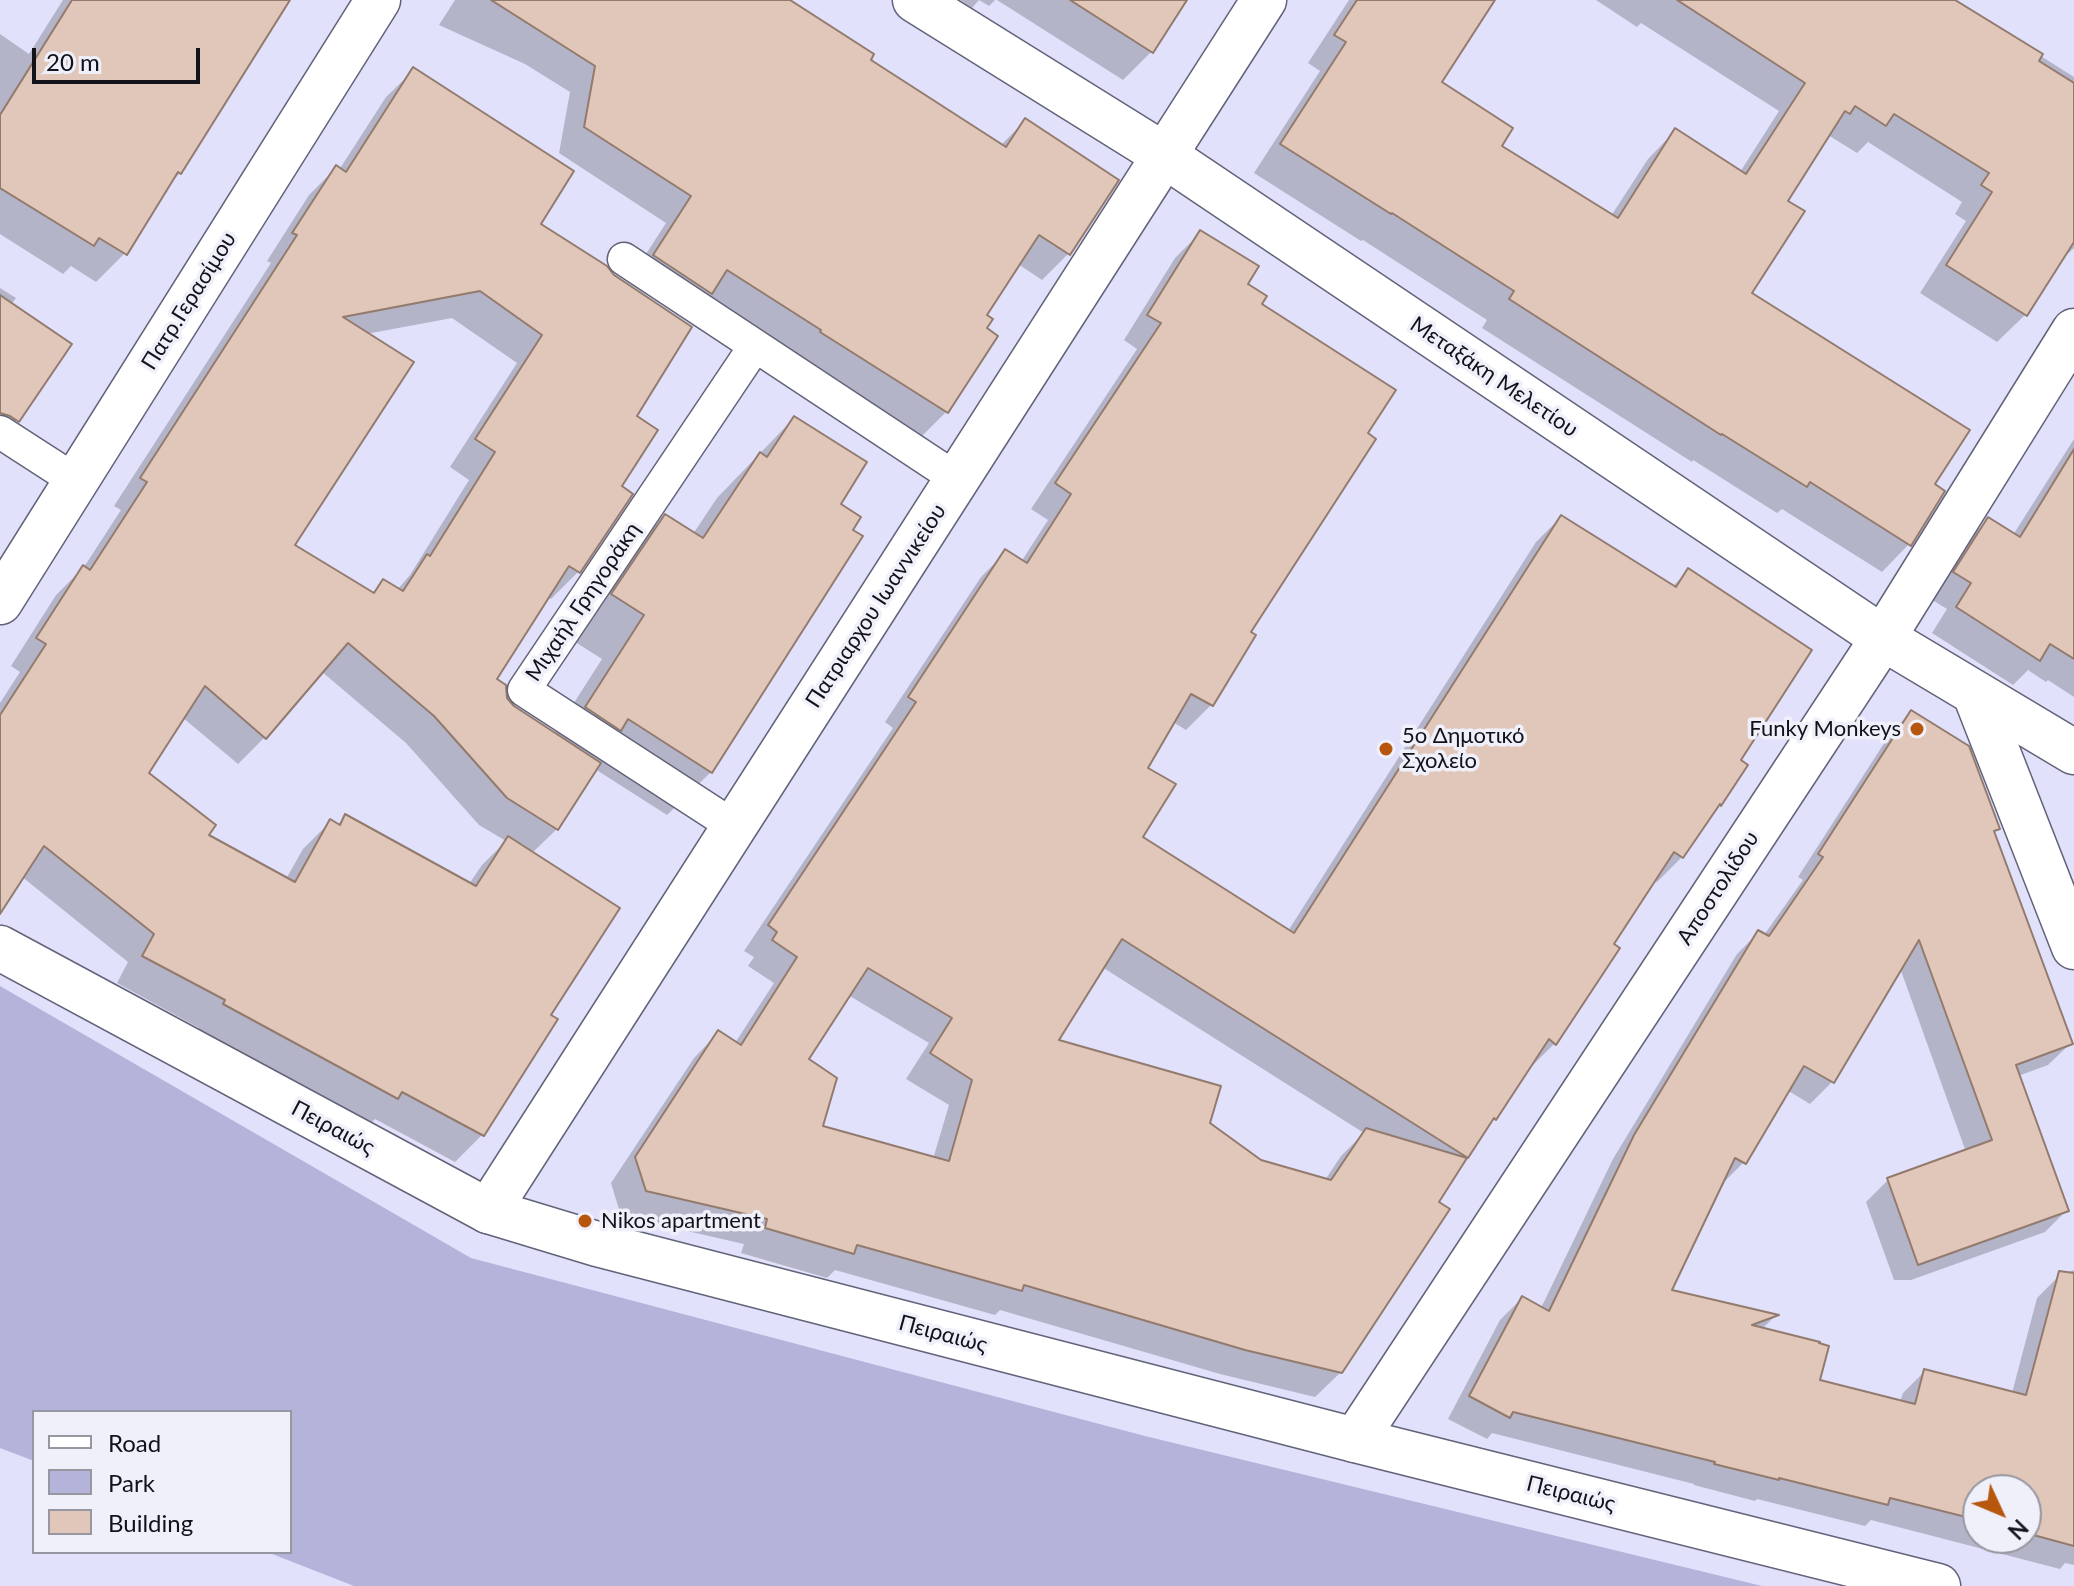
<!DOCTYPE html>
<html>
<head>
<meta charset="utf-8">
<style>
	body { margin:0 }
	#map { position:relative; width:2074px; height:1586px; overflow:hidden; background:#e1e1fc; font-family:Lato,sans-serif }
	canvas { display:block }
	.legend { position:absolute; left:32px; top:1410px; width:260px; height:144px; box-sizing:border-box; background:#f0f0fb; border:2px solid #9797a1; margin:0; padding:10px 14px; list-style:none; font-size:24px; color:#12121b }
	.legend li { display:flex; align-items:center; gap:16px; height:40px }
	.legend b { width:40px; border:2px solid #9797a1 }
	.north { position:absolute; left:1962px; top:1474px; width:80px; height:80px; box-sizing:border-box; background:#f0f0fb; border:2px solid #9797a1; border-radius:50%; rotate:134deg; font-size:22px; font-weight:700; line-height:32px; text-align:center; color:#12121b }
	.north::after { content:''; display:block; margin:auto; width:28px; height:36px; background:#b6570d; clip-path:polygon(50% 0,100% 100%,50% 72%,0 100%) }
	.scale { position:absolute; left:32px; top:48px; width:168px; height:36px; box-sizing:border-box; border:4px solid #12121b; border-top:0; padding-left:10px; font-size:24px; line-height:28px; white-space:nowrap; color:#12121b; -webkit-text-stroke:6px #f0f0fb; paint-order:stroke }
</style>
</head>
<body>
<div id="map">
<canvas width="2074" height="1586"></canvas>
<ul class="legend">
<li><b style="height:10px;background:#fff"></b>Road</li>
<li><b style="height:22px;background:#b4b4db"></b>Park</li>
<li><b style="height:22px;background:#e1c7b9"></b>Building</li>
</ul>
<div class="north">N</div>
<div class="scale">20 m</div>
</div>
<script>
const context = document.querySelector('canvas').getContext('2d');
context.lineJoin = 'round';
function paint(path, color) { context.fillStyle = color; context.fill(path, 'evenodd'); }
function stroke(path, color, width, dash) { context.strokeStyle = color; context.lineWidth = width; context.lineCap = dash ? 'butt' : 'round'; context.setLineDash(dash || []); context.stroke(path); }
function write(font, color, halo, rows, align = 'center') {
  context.font = font + ' Lato,sans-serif'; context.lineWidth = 7; context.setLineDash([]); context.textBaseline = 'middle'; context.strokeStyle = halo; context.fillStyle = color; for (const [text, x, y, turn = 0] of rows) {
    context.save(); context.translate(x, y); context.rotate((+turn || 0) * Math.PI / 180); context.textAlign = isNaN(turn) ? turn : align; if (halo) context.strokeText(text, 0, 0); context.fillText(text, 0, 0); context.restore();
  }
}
paint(new Path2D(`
	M0 986 471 1258 1145 1436 1762 1586H354L267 1552H290V1412H34V1461L0 1448Z`), '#b4b4db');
paint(new Path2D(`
	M63 0H288L180 173 167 186 125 253 96 282 71 266 63 274 0 234V34L29 54Z
	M455 0H788L868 60 1000 146 1025 121 1068 254 1042 280 1018 264 984 316V329L995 336 946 412 920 438 706 298 685 319 628 282 666 223 559 153 570 92 525 64 439 25Z
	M960 0H995L989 6 979 0 972 8Z
	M997 0H1185L1151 52 1123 80Z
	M1349 0H1492L1439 83 1499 147 1611 216 1648 159 1675 131 1740 172 1779 111 1641 23 1637 27 1596 0H1952L2074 77V248L2057 264 2025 315 1997 342 1920 293 1966 221 1955 214 1962 202 1868 142 1857 153 1828 135 1786 201 1750 294 1932 485 1909 544 1882 572 1782 509 1777 513 1693 460 1692 462 1482 328 1487 320 1363 240 1361 241 1254 173 1320 71 1308 63Z
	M414 70 538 224 634 417 619 487 630 494 578 572 551 599 547 597 494 679 505 699 512 707 554 734 602 659 569 638 622 560 665 516 693 534 717 498 794 418 838 504 711 772 667 815 595 769 557 829 532 853 548 1016 555 1020 482 1135 455 1162 375 1119 369 1125 197 1031 199 1028 117 983 128 962 21 876 0 898V703L20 672 11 666 56 595 84 567 121 510 114 506 271 263 267 261 309 195 336 168 339 170 386 97ZM452 318 517 363 450 467 469 480 410 575 397 590 383 582 371 594 292 546 366 334ZM321 671 406 743 479 825 506 841 482 865 469 884 346 816 337 825 330 822 303 849 286 879 206 835 146 773 182 717 238 764 265 737Z
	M1200 233 1245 285 1260 305 1365 434 1248 633 1253 636 1211 705 1186 730 1173 722 1145 769 1140 838 1288 931 1536 542 1561 517 1672 587 1688 571 1738 760 1682 857 1657 882 1653 880 1611 944 1555 1043 1530 1068 1528 1067 1494 1118 1485 1127 1463 1159 1436 1202 1341 1372 1315 1397 1220 1374 1000 1310 995 1315 835 1270 827 1278 741 1253 744 1244 621 1216 611 1183 694 1058 718 1033 735 1043 774 983 748 966 754 957 744 951 893 728 885 722 981 577 1006 552 1021 562 1048 520 1031 509 1137 349 1124 340 1175 258ZM1102 967 1364 1133 1341 1156 1325 1180 1260 1161 1207 1124 1056 1041ZM848 995 929 1043 906 1079 949 1105 933 1159 821 1127 806 1059Z
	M0 288 16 298 11 305 17 420 0 438Z
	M2074 439V697L2048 680 2046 682 2028 670 2013 685 1932 633 1947 609 1929 598 1963 545 1988 520 2013 535Z
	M1911 712 1998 828 1993 833 2070 1044 2048 1065 2018 1076 2067 1210 2045 1232 1911 1280H1894L1866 1202 1888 1180 1966 1152 1900 968 1832 1082 1810 1104 1787 1090 1744 1162 1722 1184 1669 1292 1775 1316 1762 1329 1818 1381 1900 1402 1903 1393 1925 1371 2012 1393 2037 1298 2059 1276 2074 1270V1565L2065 1563 2060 1569 1871 1520 1865 1526 1757 1499 1755 1501 1694 1485V1484L1492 1433 1487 1439 1448 1419 1500 1320 1522 1298 1541 1308 1613 1159 1737 954 1759 932 1764 935 1803 880 1798 877 1890 734ZM1978 1490H2026V1538H1978Z`), '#0003');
const building = new Path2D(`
	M72 0H290L181 174 178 172 127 255 99 238 94 246 0 188V115Z
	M491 0H790L874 54 871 60 1006 147 1025 118 1119 180 1070 255 1039 235 987 315 993 319 987 328 998 336 948 413 820 332 821 330 727 270 712 294 653 255 691 196 584 127 595 66Z
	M1070 0H1187L1153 53Z
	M1357 0H1495L1442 82 1513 128 1502 146 1618 218 1675 128 1746 174 1805 83 1677 0H1955L2043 54 2039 61 2074 83V242L2027 316 1946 265 1992 192 1981 185 1989 173 1894 114 1886 126 1855 106 1850 114 1845 111 1788 201 1805 211 1752 293 1970 430 1935 484 1945 491 1911 546 1810 482 1807 487 1722 434 1721 435 1509 299 1514 291 1392 213 1391 214 1280 144 1346 42 1334 35Z
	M413 67 574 171 541 224 607 266 614 275 692 327 637 416 658 430 622 486 633 494 580 573 569 566 497 679 506 685 507 698 514 706 601 763 558 830 507 798 434 716 348 643 266 739 205 686 149 773 216 825 209 835 295 882 330 819 340 825 345 814 476 886 508 836 620 908 551 1015 558 1019 484 1136 402 1092 398 1099 223 1004 225 1000 142 956 154 934 44 846 0 914V715L46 644 36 638 83 565 90 570 147 482 140 478 297 235 292 233 336 165 346 172ZM480 291 542 335 475 439 495 452 430 556 427 554 403 591 383 579 374 593 295 545 414 362 343 317Z
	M1200 230 1259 266 1248 284 1267 296 1262 304 1396 390 1368 433 1376 439 1251 632 1256 635 1213 706 1191 694 1148 768 1176 784 1143 837 1294 933 1561 515 1676 587 1688 568 1812 650 1741 760 1748 765 1721 806 1720 804 1683 858 1674 852 1614 944 1620 948 1556 1045 1549 1039 1496 1120 1494 1118 1468 1158 1122 939 1059 1040 1221 1086 1210 1123 1261 1160 1331 1180 1366 1128 1467 1158 1439 1202 1450 1209 1342 1373 1245 1350 1024 1285 1022 1291 857 1245 854 1254 765 1228 767 1219 646 1191 635 1157 718 1030 741 1045 797 957 772 940 777 932 768 925 916 702 908 697 1005 549 1027 563 1071 494 1055 483 1161 323 1147 315ZM868 968 952 1018 930 1053 972 1080 949 1161 823 1126 837 1078 809 1059Z
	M0 295 72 344 19 422 10 416 0 413Z
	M794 416 867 462 841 504 861 517 853 530 863 536 712 773 628 719 621 731 585 707 644 615 611 594 665 514 703 538 760 452 767 457Z
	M2074 449V659L2050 644 2040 661 1956 607 1971 583 1953 572 1988 517 2020 537Z
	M1911 710 1969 746 2000 829 1994 831 2073 1044 2016 1065 2069 1211 1918 1265 1887 1178 1992 1140 1919 940 1834 1083 1804 1066 1746 1164 1735 1158 1672 1290 1779 1315 1752 1325 1820 1342 1819 1343 1829 1346 1820 1380 1915 1404 1924 1369 2026 1395 2059 1271 2074 1273V1546L2026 1533V1490H1978V1520L1890 1498 1888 1505 1779 1478V1480L1714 1464 1715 1462 1513 1412 1510 1418 1469 1396 1522 1296 1549 1311 1634 1135 1758 930 1769 936 1823 857 1818 854Z`);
paint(building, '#e1c7b9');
stroke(building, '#927a6d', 2);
const service = new Path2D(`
	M624 259 957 479
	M0 432 76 481
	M735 827 524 690 755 346`);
const minor = new Path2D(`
	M0 602 378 0
	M1975 694 2074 947
	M488 1211 1264 0
	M1355 1440 1883 638 2074 331`);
const tertiary = new Path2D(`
	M915 0 1164 155 1883 638 2074 752
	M0 948 488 1211 597 1244 1355 1440 1938 1586`);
stroke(service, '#626379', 35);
stroke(minor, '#626379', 47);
stroke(tertiary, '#626379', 47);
stroke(service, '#fff', 32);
stroke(minor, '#fff', 44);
stroke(tertiary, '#fff', 44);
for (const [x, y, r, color] of [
	[1917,729,8,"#b6570d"],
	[1386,749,8,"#b6570d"],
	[585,1221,8,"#b6570d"]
]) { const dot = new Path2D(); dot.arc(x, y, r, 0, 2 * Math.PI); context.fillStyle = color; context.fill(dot); stroke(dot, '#f0f0fb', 3); }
write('22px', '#12121b', '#f0f0fb', [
	["Πατρ.Γερασίμου",189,301,-58],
	["Μεταξάκη Μελετίου",1494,377,34],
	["Μιχαήλ Γρηγοράκη",583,602,-56],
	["Πατριαρχου Ιωαννικείου",876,606,-57],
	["Αποστολίδου",1718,888,-57],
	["Πειραιώς",333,1128,28],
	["Πειραιώς",943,1334,15],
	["Πειραιώς",1571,1494,14]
]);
write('22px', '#12121b', '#f0f0fb', [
	["Funky Monkeys",1901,729,"right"],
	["5ο Δημοτικό",1402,736],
	["Σχολείο",1402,761],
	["Nikos apartment",601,1221]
], 'left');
</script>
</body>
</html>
